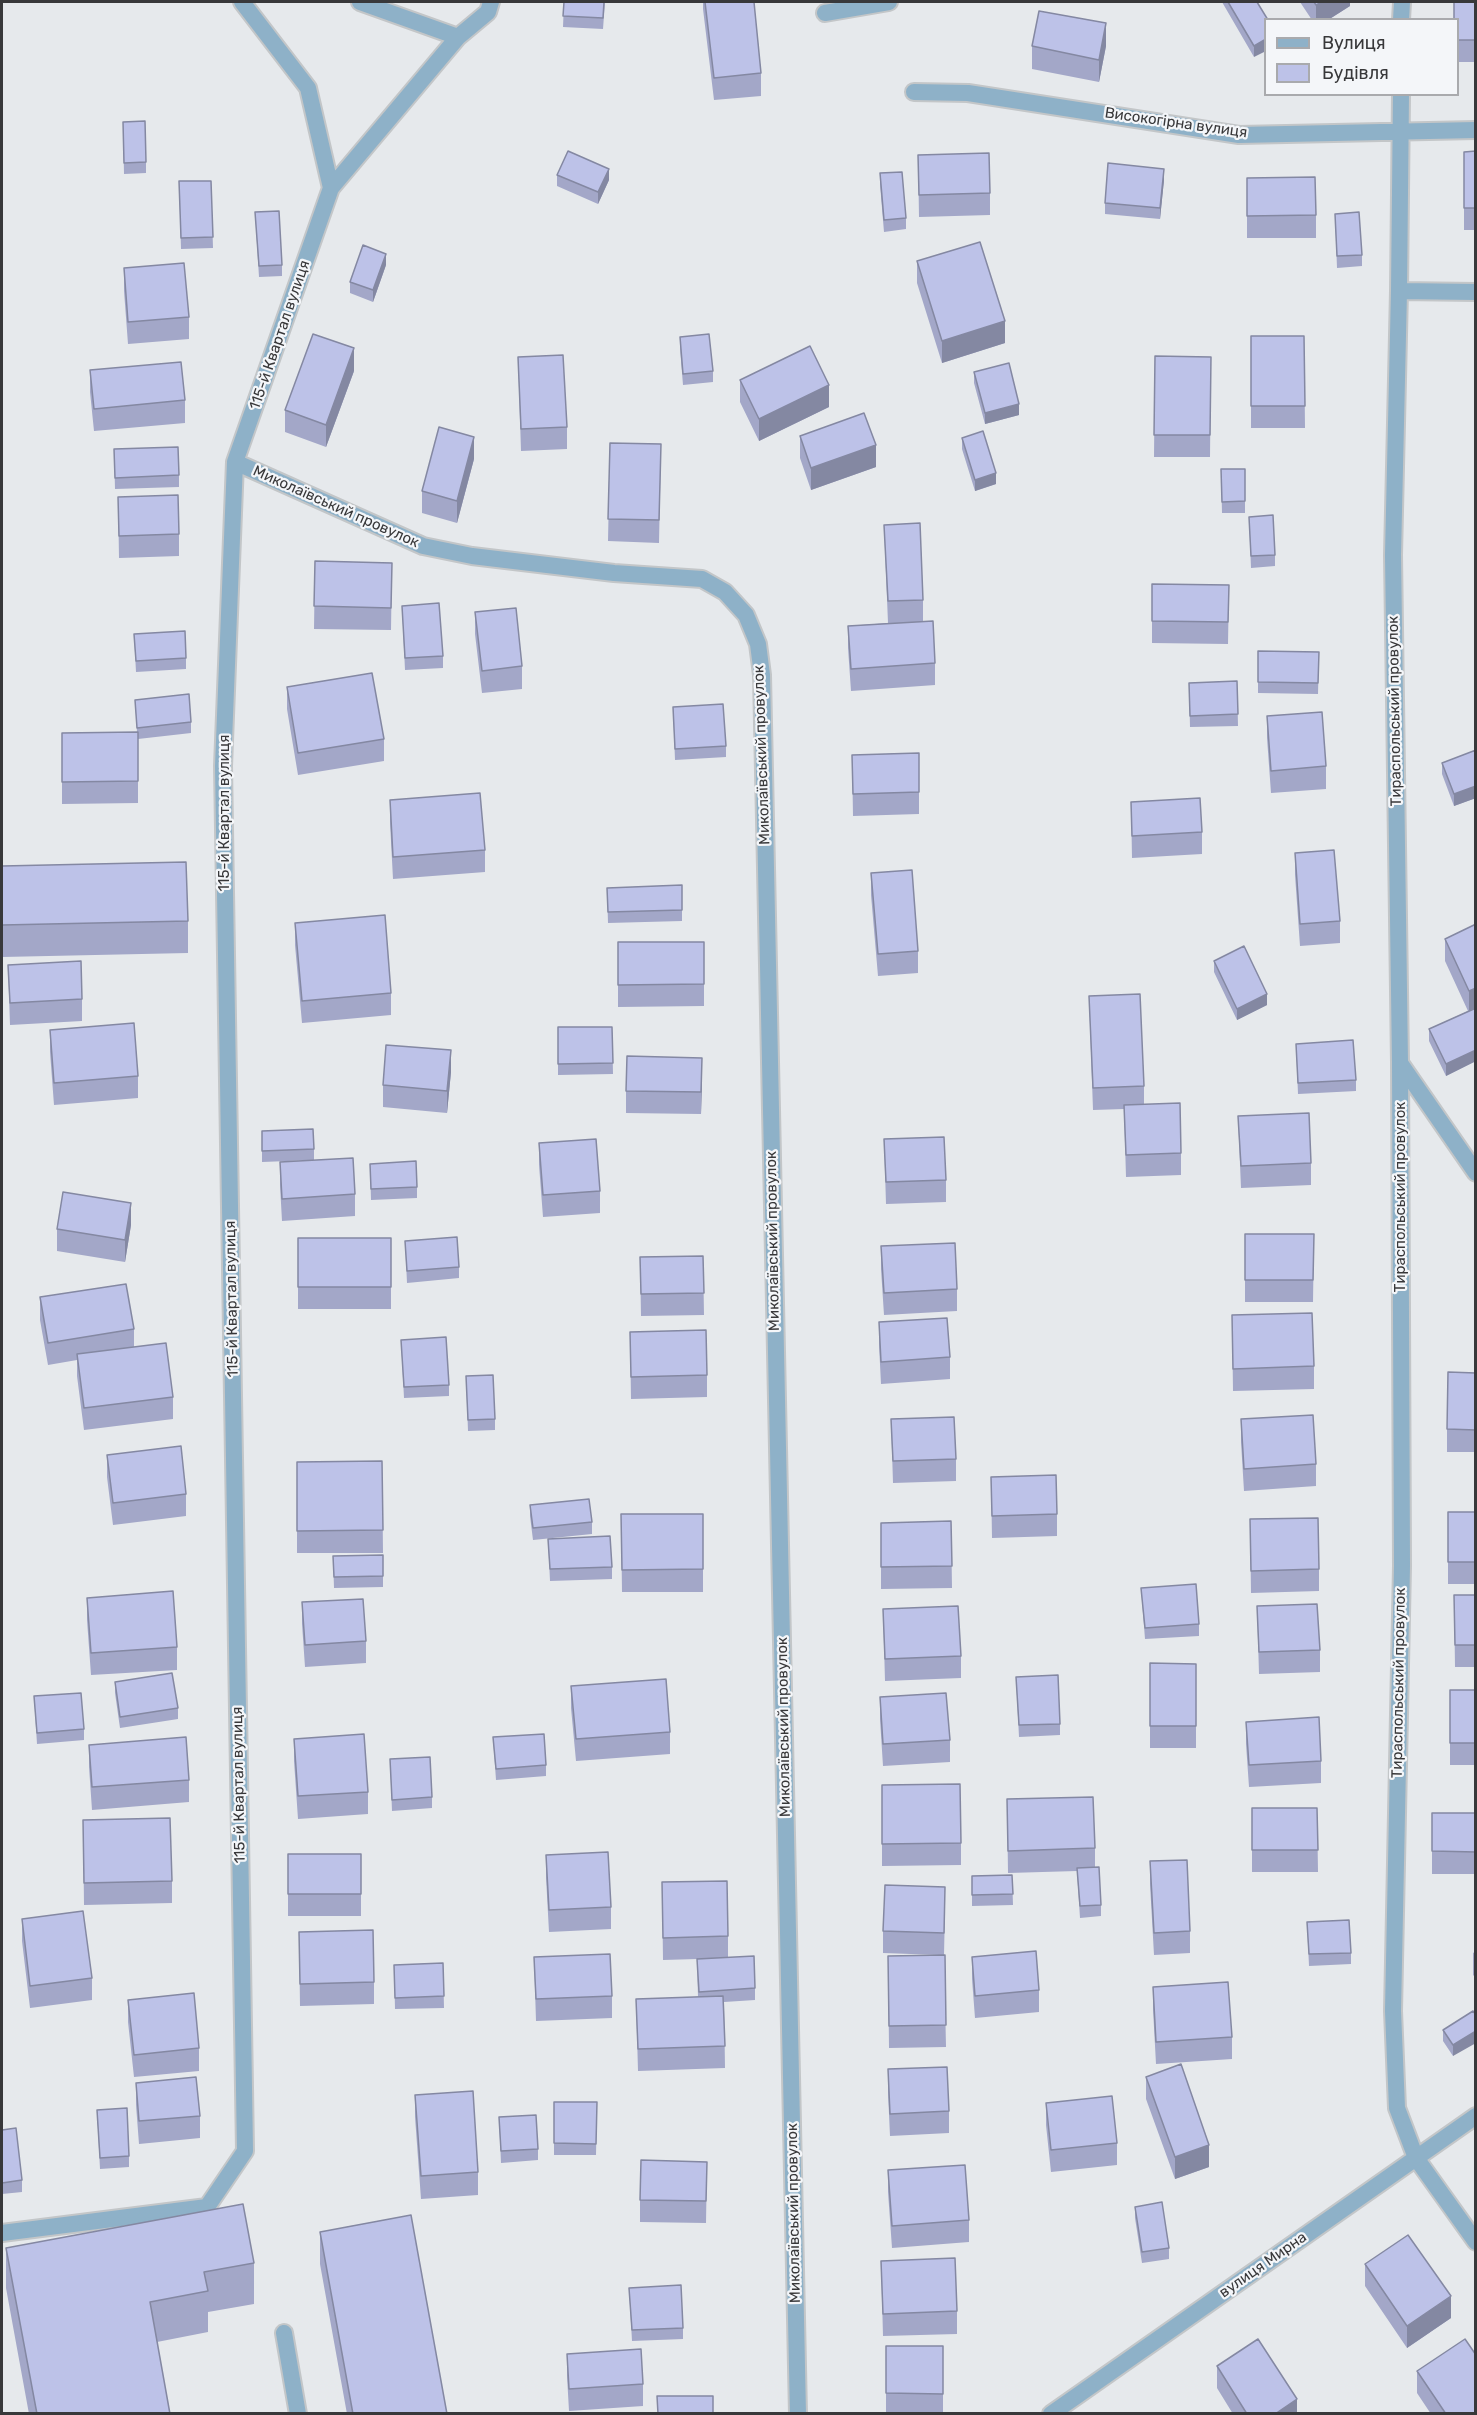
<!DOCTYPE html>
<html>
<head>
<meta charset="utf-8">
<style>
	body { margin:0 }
	#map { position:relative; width:1477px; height:2415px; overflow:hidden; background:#e6e9ec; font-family:Rubik,sans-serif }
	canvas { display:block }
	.frame { position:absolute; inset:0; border:3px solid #38383a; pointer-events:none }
	.legend { position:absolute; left:1264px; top:18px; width:195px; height:78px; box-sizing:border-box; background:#f4f6f9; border:2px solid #a9aaad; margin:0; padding:8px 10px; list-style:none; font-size:18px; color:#38383a }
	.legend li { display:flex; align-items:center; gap:12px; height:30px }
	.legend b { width:30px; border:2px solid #a9aaad }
</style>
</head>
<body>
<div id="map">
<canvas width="1477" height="2415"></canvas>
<div class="frame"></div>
<ul class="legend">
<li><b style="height:8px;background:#8eb1c8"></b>Вулиця</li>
<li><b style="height:16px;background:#bdc2e8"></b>Будівля</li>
</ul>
</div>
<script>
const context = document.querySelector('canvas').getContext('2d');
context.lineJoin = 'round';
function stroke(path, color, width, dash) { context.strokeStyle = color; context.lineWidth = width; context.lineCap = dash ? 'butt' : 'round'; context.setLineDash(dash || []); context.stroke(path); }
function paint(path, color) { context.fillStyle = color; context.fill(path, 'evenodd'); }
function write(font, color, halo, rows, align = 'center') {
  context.font = font + ' Rubik,sans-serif'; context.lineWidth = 4.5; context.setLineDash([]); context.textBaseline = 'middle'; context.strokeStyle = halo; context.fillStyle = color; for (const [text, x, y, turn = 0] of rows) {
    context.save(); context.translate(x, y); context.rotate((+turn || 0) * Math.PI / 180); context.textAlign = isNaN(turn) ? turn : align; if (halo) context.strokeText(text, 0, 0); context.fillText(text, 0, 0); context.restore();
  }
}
const service = new Path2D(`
	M284 2333 298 2414`);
const minor = new Path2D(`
	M242 2 308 88 331 188
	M360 2 458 37 488 12 491 2
	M825 13 889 2
	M1401 20 1402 2
	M914 92 968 93 1239 135 1476 130
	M1401 94 1399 291 1393 555 1400 1063 1402 1566 1393 2011 1397 2108 1416 2158 1476 2242
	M1399 291 1476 292
	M235 462 423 546 472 556 614 573 702 579 725 592 746 615 758 644 762 675 798 2414
	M1400 1063 1476 1173
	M2 2233 207 2207 245 2151 223 766 235 462 331 188 458 37
	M1051 2414 1476 2116`);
stroke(service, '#c3c6c8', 20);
stroke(minor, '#c3c6c8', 20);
stroke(service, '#8eb1c8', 16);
stroke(minor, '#8eb1c8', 16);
paint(new Path2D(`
	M564 2H605L603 29 563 27Z
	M703 2H754L761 73V96L714 100 703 9Z
	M1222 2H1257L1254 57Z
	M1300 2H1350V6L1328 20H1312Z
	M1476 2V62H1458V20Z
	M1032 46H1106L1099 82 1032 69Z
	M123 122 146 162V173L124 174Z
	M1476 151V230H1464V152Z
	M918 155 990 193V215L919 217Z
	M880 173 906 218V229L884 232 880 184Z
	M557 175 609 180 598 204 557 186Z
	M1247 178 1316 215V238H1247Z
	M1164 180 1160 219 1105 214V203Z
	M179 181H211L213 248 181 249Z
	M255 212 282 265V276L259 277Z
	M1335 214 1362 255V266L1337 268Z
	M917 261 1005 343 942 363 917 283Z
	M386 265 373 302 350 293V282Z
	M124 268 189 317V339L128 344 124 291Z
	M1251 336H1304L1305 428H1251Z
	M680 337 713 371V382L683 385 680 348Z
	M1155 356 1211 357 1210 457H1154Z
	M518 357 567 427V449L521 451Z
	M90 370 185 400V423L94 431 90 392Z
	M354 371 326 447 285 432V410Z
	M974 372 1019 415 985 424 974 383Z
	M740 380 829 407 759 441 740 402Z
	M800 436 876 467 811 490 800 458Z
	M962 438 996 484 975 491 962 449Z
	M610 443 661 444 659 543 608 541Z
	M114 449 179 475V487L115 489Z
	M474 459 457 523 422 513V491Z
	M1221 469H1245V513H1222Z
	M118 497 179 534V556L119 558Z
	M1249 517 1275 555V566L1251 568Z
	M884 525 923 600V621L935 663V685L851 691 848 648V626L888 623Z
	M315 561 392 563 391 630 314 629Z
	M1152 584 1229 585 1228 644 1152 643Z
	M402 606 443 656V668L405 670Z
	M475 612 522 666V689L482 693 475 634Z
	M134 634 186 658V669L136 672Z
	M1258 651 1319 652 1318 694 1258 693Z
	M1237 681 1238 726 1190 727 1189 683Z
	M287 687 384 739V761L298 775 287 709Z
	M135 700 191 722V733L138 739V803L62 804V733L137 732Z
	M673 707 726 746V757L675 760Z
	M1267 716 1326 766V789L1271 793 1267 738Z
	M1476 750V798L1454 806 1442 774V763Z
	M919 753V814L853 816 852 755Z
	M390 800 485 850V872L393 879 390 822Z
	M1131 802 1202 832V854L1132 858Z
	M1295 853 1340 921V943L1300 946 1295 875Z
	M2 866 188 921V953L2 957Z
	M871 873 918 951V973L878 976 871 895Z
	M682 885V921L608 923 607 888Z
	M295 923 391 993V1015L302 1023 295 945Z
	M1476 924V1061L1446 1076 1429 1041V1029L1468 1011 1445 961V939Z
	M618 942H704V1006L618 1007Z
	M1214 961 1267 1005 1237 1020 1214 972Z
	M8 965 82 999V1021L10 1025Z
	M1089 996 1144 1086V1104L1181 1153V1175L1126 1177 1124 1109 1093 1110Z
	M558 1027H612L613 1074 558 1075Z
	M50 1030 138 1076V1098L54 1105 50 1052Z
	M1296 1044 1356 1080V1091L1298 1094Z
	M451 1072 447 1113 383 1107V1085Z
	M702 1080 701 1114 626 1113V1091Z
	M1238 1116 1311 1163V1185L1241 1188Z
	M262 1131 314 1149V1160L262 1162Z
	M884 1139 946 1180V1202L886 1204Z
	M539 1143 600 1191V1213L543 1217 539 1165Z
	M280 1162 355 1194V1216L282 1221 280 1185Z
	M370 1164 417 1187V1198L371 1200Z
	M131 1225 125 1262 57 1251V1229Z
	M1245 1234H1314L1313 1302H1245Z
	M298 1238H391V1309H298Z
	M405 1241 459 1267V1278L407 1283Z
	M881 1246 957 1289V1311L884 1315 881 1269Z
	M703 1256 704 1315 641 1316 640 1257Z
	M40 1297 134 1329V1347L173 1397V1419L84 1430 77 1376V1360L48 1365 40 1320Z
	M1232 1315 1314 1366V1389L1233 1391Z
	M879 1322 950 1357V1379L881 1384 879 1344Z
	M630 1332 707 1375V1397L631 1399Z
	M401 1340 449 1385V1396L404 1398Z
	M1476 1373V1452H1447V1429Z
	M466 1376 495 1419V1430L468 1431Z
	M891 1419 956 1459V1481L893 1483Z
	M1241 1419 1316 1464V1486L1244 1491 1241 1442Z
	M107 1455 186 1494V1516L113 1525 107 1477Z
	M382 1461 383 1553H297V1462Z
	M991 1477 1057 1514V1536L992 1538Z
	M530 1505 592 1522V1534L533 1540 530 1516Z
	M1448 1512H1476V1584H1448Z
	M621 1514H703V1592H622Z
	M1250 1519 1319 1569V1591L1251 1593Z
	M951 1521 952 1588 881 1589V1523Z
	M548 1539 612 1567V1579L550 1581Z
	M383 1555V1587L334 1588 333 1556Z
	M1141 1588 1199 1624V1636L1145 1639Z
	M1454 1595H1476V1667H1455Z
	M87 1598 177 1647V1670L91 1675 87 1620Z
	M302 1602 366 1641V1663L305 1667 302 1624Z
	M1257 1606 1320 1650V1672L1259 1674Z
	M883 1609 961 1656V1678L885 1681Z
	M1150 1663 1196 1664V1748H1150Z
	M1016 1677 1060 1724V1735L1019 1737Z
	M115 1682 178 1708V1719L120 1728 115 1693Z
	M571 1686 670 1732V1754L576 1761 571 1708Z
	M1450 1690H1476V1765H1450Z
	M34 1696 84 1729V1740L37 1744Z
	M880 1697 950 1740V1762L883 1766 880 1719Z
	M1246 1722 1321 1761V1783L1249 1787 1246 1744Z
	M493 1737 546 1765V1776L496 1780Z
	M294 1739 368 1792V1814L298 1819 294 1761Z
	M89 1745 189 1780V1802L92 1810 89 1767Z
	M390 1759 432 1797V1808L392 1811Z
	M882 1785 961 1843V1865L882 1866Z
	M1007 1799 1095 1848V1867L1101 1905V1916L1080 1918 1077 1871 1008 1873Z
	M1252 1808H1317L1318 1872H1252Z
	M1432 1813H1476V1874H1432Z
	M83 1820 172 1881V1903L84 1905Z
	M288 1854H361V1916H288Z
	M546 1855 611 1907V1929L549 1932 546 1877Z
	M1150 1861 1190 1931V1953L1154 1955 1150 1884Z
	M1012 1875 1013 1905 972 1906V1876Z
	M662 1882 728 1936V1957L755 1988V2000L724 2002 725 2068 638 2071 636 1999 698 1997 697 1959 663 1960Z
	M945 1909 944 1955 946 2047 889 2048 888 1956 939 1955 883 1953V1931Z
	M22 1919 92 1978V2000L30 2008 22 1941Z
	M1307 1922 1351 1953V1964L1309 1966Z
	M299 1932 374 1982V2004L300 2006Z
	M1476 1951V1978L1473 1975V1953Z
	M534 1957 612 1996V2018L536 2021Z
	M972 1957 1039 1990V2012L975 2018 972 1979Z
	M443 1963 444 2008 395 2009 394 1965Z
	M1153 1987 1232 2037V2059L1156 2064 1153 2009Z
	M128 2000 199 2048V2071L134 2077 128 2022Z
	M1476 2015 1453 2056 1443 2041V2030Z
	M888 2069 949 2111V2133L890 2136 888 2092Z
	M1146 2077 1209 2167 1175 2179 1146 2099Z
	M136 2083 200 2116V2138L139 2144 136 2105Z
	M415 2095 478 2172V2195L421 2199 415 2117Z
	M554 2102H597L596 2155H554Z
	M1046 2103 1117 2143V2165L1051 2172 1046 2125Z
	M97 2110 129 2156V2167L100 2169Z
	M499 2117 538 2149V2160L501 2163Z
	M2 2130 22 2180V2192L2 2194Z
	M707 2162 706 2223 640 2222V2200Z
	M888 2170 969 2220V2242L892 2248 888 2192Z
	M1135 2207 1169 2248V2259L1142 2263 1135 2218Z
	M320 2232 447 2414H347L320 2264Z
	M6 2248 254 2263V2304L208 2312V2332L157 2342 170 2414H29L6 2288Z
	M881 2261 957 2311V2334L883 2336Z
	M1365 2264 1451 2318 1407 2348 1365 2286Z
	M629 2288 683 2328V2339L632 2341Z
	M886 2346H943V2414H886Z
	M567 2354 643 2384V2406L569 2411 567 2376Z
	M1217 2366 1297 2414H1233L1217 2388Z
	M1417 2371 1476 2414H1431L1417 2393Z`), '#a3a7c8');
paint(new Path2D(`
	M1322 2H1350V6L1328 20H1316V5Z
	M1106 23V46L1099 82V60Z
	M1266 39V51L1254 57V46Z
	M609 169V180L598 204V192Z
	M1164 169V180L1160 219V208Z
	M386 254V265L373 302V290Z
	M1005 321V343L942 363V341Z
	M354 348V371L326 447V425Z
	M829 385V407L759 441V419Z
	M1019 404V415L985 424V413Z
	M474 437V459L457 523V501Z
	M876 445V467L811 490V468Z
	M996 473V484L975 491V480Z
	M1476 786V798L1454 806V794Z
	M1476 988V1010L1469 1013V991Z
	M1267 994V1005L1237 1020V1009Z
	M451 1050V1072L447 1113V1091Z
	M1476 1050V1061L1446 1076V1064Z
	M702 1058V1080L701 1114V1092Z
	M131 1203V1225L125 1262V1240Z
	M1476 2031V2043L1453 2056V2045Z
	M1209 2145V2167L1175 2179V2157Z
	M1451 2296V2318L1407 2348V2326Z
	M1297 2399V2414H1275Z`), '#8488a2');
const building = new Path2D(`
	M564 2H604L603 18 563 16Z
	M705 2H754L761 73 714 78Z
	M1228 2H1257L1268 20H1266V39L1254 46Z
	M1314 2H1322L1316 5Z
	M1454 2H1476V40H1458V20H1454Z
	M1039 11 1106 23 1099 60 1032 46Z
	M145 121 146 162 124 163 123 122Z
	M568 151 609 169 598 192 557 175Z
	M1476 151V208H1464V152Z
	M989 153 990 193 919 195 918 155Z
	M1108 163 1164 169 1160 208 1105 203Z
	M902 172 906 218 884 220 880 173Z
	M1315 177 1316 215 1247 216V178Z
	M179 181H211L213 237 181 238Z
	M279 211 282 265 259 266 255 212Z
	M1359 212 1362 255 1337 256 1335 214Z
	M980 242 1005 321 942 341 917 261Z
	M363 245 386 254 373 290 350 282Z
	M184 263 189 317 128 322 124 268Z
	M313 334 354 348 326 425 285 410Z
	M709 334 713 371 683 374 680 337Z
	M1251 336H1304L1305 406H1251Z
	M810 346 829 385 759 419 740 380Z
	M563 355 567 427 521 429 518 357Z
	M1155 356 1211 357 1210 435H1154Z
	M181 362 185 400 94 409 90 370Z
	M1009 363 1019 404 985 413 974 372Z
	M864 413 876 445 811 468 800 436Z
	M439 427 474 437 457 501 422 491Z
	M983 431 996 473 975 480 962 438Z
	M610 443 661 444 659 520 608 519Z
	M178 447 179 475 115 478 114 449Z
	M1221 469H1245V501L1222 502Z
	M178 495 179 534 119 536 118 497Z
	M1273 515 1275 555 1251 556 1249 517Z
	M920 523 923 600 888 601 884 525Z
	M315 561 392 563 391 608 314 606Z
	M1152 584 1229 585 1228 622 1152 621Z
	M439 603 443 656 405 658 402 606Z
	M516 608 522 666 482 671 475 612Z
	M933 621 935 663 851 669 848 626Z
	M185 631 186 658 136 661 134 634Z
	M1258 651 1319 652 1318 683 1258 682Z
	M372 673 384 739 298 753 287 687Z
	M1237 681 1238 714 1190 716 1189 683Z
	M189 694 191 722 137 728 135 700Z
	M723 704 726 746 675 749 673 707Z
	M1322 712 1326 766 1271 771 1267 716Z
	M138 732V781L62 782V733Z
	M1476 750V786L1454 794 1442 763Z
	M919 753V792L853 794 852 755Z
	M480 793 485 850 393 857 390 800Z
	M1200 798 1202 832 1132 836 1131 802Z
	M1334 850 1340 921 1300 924 1295 853Z
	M186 862 188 921 2 925V866Z
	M912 870 918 951 878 954 871 873Z
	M682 885V910L608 912 607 888Z
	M385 915 391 993 302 1001 295 923Z
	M1476 924V988L1469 991 1445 939Z
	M618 942H704V984L618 985Z
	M1244 946 1267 994 1237 1009 1214 961Z
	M81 961 82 999 10 1003 8 965Z
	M1140 994 1144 1086 1093 1088 1089 996Z
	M1476 1008V1050L1446 1064 1429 1029Z
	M134 1023 138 1076 54 1083 50 1030Z
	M558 1027H612L613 1063 558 1064Z
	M1353 1040 1356 1080 1298 1083 1296 1044Z
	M386 1045 451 1050 447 1091 383 1085Z
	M627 1056 702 1058 701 1092 626 1091Z
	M1180 1103 1181 1153 1126 1155 1124 1105Z
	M1309 1113 1311 1163 1241 1166 1238 1116Z
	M313 1129 314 1149 262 1151V1131Z
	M944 1137 946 1180 886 1182 884 1139Z
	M596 1139 600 1191 543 1195 539 1143Z
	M353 1158 355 1194 282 1199 280 1162Z
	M416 1161 417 1187 371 1189 370 1164Z
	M63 1192 131 1203 125 1240 57 1229Z
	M1245 1234H1314L1313 1280H1245Z
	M457 1237 459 1267 407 1271 405 1241Z
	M298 1238H391V1287H298Z
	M955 1243 957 1289 884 1293 881 1246Z
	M703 1256 704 1293 641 1294 640 1257Z
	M126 1284 134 1329 48 1343 40 1297Z
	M1312 1313 1314 1366 1233 1369 1232 1315Z
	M947 1318 950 1357 881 1362 879 1322Z
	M706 1330 707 1375 631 1377 630 1332Z
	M446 1337 449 1385 404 1387 401 1340Z
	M166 1343 173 1397 84 1408 77 1354Z
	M1448 1372 1476 1373V1430L1447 1429Z
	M493 1375 495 1419 468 1420 466 1376Z
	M1313 1415 1316 1464 1244 1469 1241 1419Z
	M954 1417 956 1459 893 1461 891 1419Z
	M181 1446 186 1494 113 1503 107 1455Z
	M382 1461 383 1530 297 1531V1462Z
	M1056 1475 1057 1514 992 1516 991 1477Z
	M589 1499 592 1522 533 1528 530 1505Z
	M1448 1512H1476V1562H1448Z
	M621 1514H703V1569L622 1570Z
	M1318 1518 1319 1569 1251 1571 1250 1519Z
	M951 1521 952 1566 881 1567V1523Z
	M610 1536 612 1567 550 1569 548 1539Z
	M383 1555V1576L334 1577 333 1556Z
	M1196 1584 1199 1624 1145 1628 1141 1588Z
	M173 1591 177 1647 91 1653 87 1598Z
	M1454 1595H1476V1645H1455Z
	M363 1599 366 1641 305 1645 302 1602Z
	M1317 1604 1320 1650 1259 1652 1257 1606Z
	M958 1606 961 1656 885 1659 883 1609Z
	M1150 1663 1196 1664V1726H1150Z
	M172 1673 178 1708 120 1717 115 1682Z
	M1058 1675 1060 1724 1019 1725 1016 1677Z
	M666 1679 670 1732 576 1739 571 1686Z
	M1450 1690H1476V1743H1450Z
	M81 1693 84 1729 37 1733 34 1696Z
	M946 1693 950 1740 883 1744 880 1697Z
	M1319 1717 1321 1761 1249 1765 1246 1722Z
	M364 1734 368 1792 298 1796 294 1739Z
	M544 1734 546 1765 496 1769 493 1737Z
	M186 1737 189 1780 92 1787 89 1745Z
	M430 1757 432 1797 392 1800 390 1759Z
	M960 1784 961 1843 882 1844V1785Z
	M1093 1797 1095 1848 1008 1851 1007 1799Z
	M1252 1808H1317L1318 1850H1252Z
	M1432 1813H1476V1852L1432 1851Z
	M170 1818 172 1881 84 1883 83 1820Z
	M608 1852 611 1907 549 1910 546 1855Z
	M288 1854H361V1894H288Z
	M1187 1860 1190 1931 1154 1933 1150 1861Z
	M1099 1867 1101 1905 1080 1906 1077 1868Z
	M1012 1875 1013 1894 972 1895V1876Z
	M727 1881 728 1936 663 1938 662 1882Z
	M885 1885 945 1887 944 1933 883 1931Z
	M83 1911 92 1978 30 1986 22 1919Z
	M1349 1920 1351 1953 1309 1954 1307 1922Z
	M373 1930 374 1982 300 1984 299 1932Z
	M1036 1951 1039 1990 975 1996 972 1957Z
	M610 1954 612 1996 536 1999 534 1957Z
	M945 1955 946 2025 889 2026 888 1956Z
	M754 1956 755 1988 699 1992 697 1959Z
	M443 1963 444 1996 395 1998 394 1965Z
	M1228 1982 1232 2037 1156 2042 1153 1987Z
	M194 1993 199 2048 134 2055 128 2000Z
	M723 1996 725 2046 638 2049 636 1999Z
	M1473 2011 1476 2015V2031L1453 2045 1443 2030Z
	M1181 2064 1209 2145 1175 2157 1146 2077Z
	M947 2067 949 2111 890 2114 888 2069Z
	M196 2077 200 2116 139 2121 136 2083Z
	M473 2091 478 2172 421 2176 415 2095Z
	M1112 2096 1117 2143 1051 2150 1046 2103Z
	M554 2102H597L596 2144 554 2143Z
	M127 2108 129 2156 100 2158 97 2110Z
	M536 2115 538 2149 501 2151 499 2117Z
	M16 2128 22 2180 2 2183V2130Z
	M641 2160 707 2162 706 2201 640 2200Z
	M965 2165 969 2220 892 2226 888 2170Z
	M1162 2202 1169 2248 1142 2252 1135 2207Z
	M243 2204 254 2263 204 2272 208 2291 150 2302 170 2414H37L6 2248Z
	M411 2215 447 2414H353L320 2232Z
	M1408 2235 1451 2296 1407 2326 1365 2264Z
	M955 2258 957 2311 883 2314 881 2261Z
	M681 2285 683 2328 632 2330 629 2288Z
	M1258 2339 1297 2399 1275 2414H1247L1217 2366Z
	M1465 2339 1476 2355V2414H1446L1417 2371Z
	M886 2346H943V2394L886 2393Z
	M641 2349 643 2384 569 2389 567 2354Z
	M657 2396H713V2414H658Z`);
paint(building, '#bdc2e8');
stroke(building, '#8488a2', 1.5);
write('15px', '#38383a', '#f4f6f9', [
	["Високогірна вулиця",1176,123,8],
	["115-й Квартал вулиця",280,335,-71],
	["Миколаївський провулок",336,507,24],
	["Тираспольський провулок",1395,711,-91],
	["Миколаївський провулок",762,755,-92],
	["115-й Квартал вулиця",225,813,-90],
	["Тираспольський провулок",1401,1197,-90],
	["Миколаївський провулок",773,1241,-91],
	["115-й Квартал вулиця",232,1299,-91],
	["Тираспольський провулок",1399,1683,-89],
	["Миколаївський провулок",784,1727,-91],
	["115-й Квартал вулиця",239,1785,-91],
	["Миколаївський провулок",794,2213,-91],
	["вулиця Мирна",1263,2265,-35]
]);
</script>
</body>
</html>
